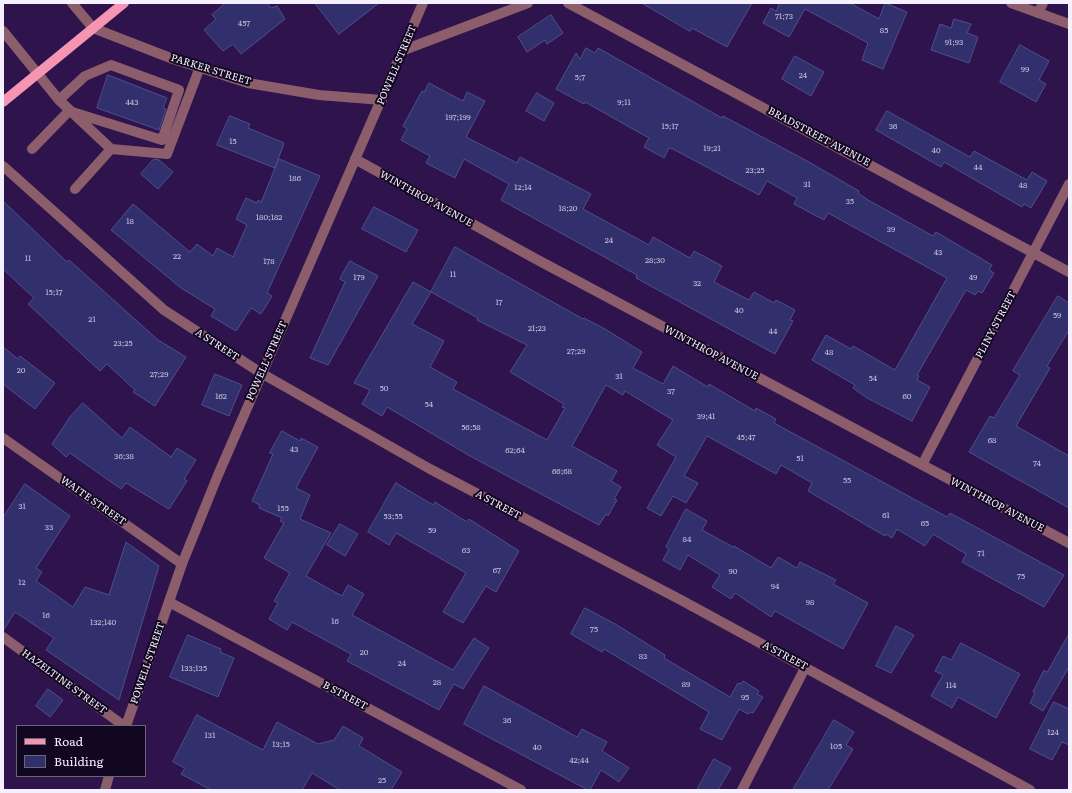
<!DOCTYPE html>
<html>
<head>
<meta charset="utf-8">
<style>
	body { margin:0 }
	#map { position:relative; width:1072px; height:793px; overflow:hidden; background:#2e134d; font-family:Literata,serif }
	canvas { display:block }
	.frame { position:absolute; inset:0; border:4px solid #f4f0fe; pointer-events:none }
	.legend { position:absolute; left:16px; top:725px; width:130px; height:52px; box-sizing:border-box; background:#120720; border:1px solid #6c6479; margin:0; padding:5px 7px; list-style:none; font-size:12px; color:#f4f0fe }
	.legend li { display:flex; align-items:center; gap:8px; height:20px }
	.legend b { width:20px; border:1px solid #6c6479 }
</style>
</head>
<body>
<div id="map">
<canvas width="1072" height="793"></canvas>
<div class="frame"></div>
<ul class="legend">
<li><b style="height:5px;background:#f595b2"></b>Road</li>
<li><b style="height:11px;background:#31306c"></b>Building</li>
</ul>
</div>
<script>
const context = document.querySelector('canvas').getContext('2d');
context.lineJoin = 'round';
function paint(path, color) { context.fillStyle = color; context.fill(path, 'evenodd'); }
function stroke(path, color, width, dash) { context.strokeStyle = color; context.lineWidth = width; context.lineCap = dash ? 'butt' : 'round'; context.setLineDash(dash || []); context.stroke(path); }
function write(font, color, halo, rows, align = 'center') {
  context.font = font + ' Literata,serif'; context.lineWidth = 4; context.setLineDash([]); context.textBaseline = 'middle'; context.strokeStyle = halo; context.fillStyle = color; for (const [text, x, y, turn = 0] of rows) {
    context.save(); context.translate(x, y); context.rotate((+turn || 0) * Math.PI / 180); context.textAlign = isNaN(turn) ? turn : align; if (halo) context.strokeText(text, 0, 0); context.fillText(text, 0, 0); context.restore();
  }
}
const building = new Path2D(`
	M226 3H267L271 8 277 6 285 19 241 54 233 44 223 51 204 30 216 19 212 15Z
	M315 3H379L339 34Z
	M642 3H752L727 47 692 28 690 31Z
	M780 3H850L879 19 885 3 907 12 883 69 862 60 868 43 805 9 789 37 763 23 771 8 776 11Z
	M551 15 563 33 547 44 545 40 527 52 518 37Z
	M954 19 971 24 967 33 978 37 969 63 931 50 940 24 951 28Z
	M1020 45 1049 61 1039 80 1046 84 1036 102 1000 82Z
	M586 48 595 53 598 48 722 118 723 116 807 161 859 191 858 193 868 200 933 236 936 232 992 265 989 270 994 273 982 293 978 291 975 295 966 290 917 375 919 376 917 380 930 387 912 421 867 398 853 388 855 385 812 360 826 335 851 349 853 346 895 370 947 278 828 213 824 220 794 204 797 198 767 181 759 195 673 149 669 148 664 158 644 147 649 138 585 102 584 104 556 89 576 53 580 59Z
	M795 56 824 72 811 96 782 79Z
	M108 75 167 98 163 108 166 109 159 130 97 108Z
	M429 83 463 101 467 92 485 101 466 137 517 163 520 157 591 194 583 209 649 245 653 237 690 258 694 251 722 266 714 282 749 300 754 292 774 303 776 300 795 310 790 320 793 321 775 354 636 278 637 275 501 200 509 184 464 159 455 178 426 163 430 156 401 140 407 129 403 126 422 91 424 92Z
	M537 93 554 103 544 121 526 111Z
	M887 111 970 157 974 151 1027 180 1032 172 1047 181 1031 208 1024 204 1022 207 944 162 941 167 876 130Z
	M230 116 250 124 248 128 284 143 275 168 217 145Z
	M154 159 159 160 173 172 158 189 141 174Z
	M279 159 320 176 267 293 272 296 261 314 251 308 236 331 211 316 215 309 181 288 111 230 133 204 190 252 197 244 213 256 217 248 233 257 247 225 236 219 246 198 257 203 258 200 261 202Z
	M3 201 67 262 69 260 158 340 186 357 155 406 133 392 135 390 107 364 100 371 28 304 34 298 3 269Z
	M374 207 418 230 406 252 362 229Z
	M455 247 583 319 584 318 605 329 642 352 633 368 663 384 673 366 708 387 709 384 755 411 756 408 776 419 774 423 947 517 950 513 1064 575 1044 607 962 562 966 554 933 534 925 546 897 529 892 538 886 534 885 536 808 491 812 483 781 465 776 474 707 436 684 476 698 483 686 503 673 496 661 516 647 508 676 457 657 445 673 420 625 391 623 395 606 385 572 446 617 471 611 481 621 487 614 499 617 500 608 516 606 514 599 525 470 456 387 407 382 416 362 404 370 390 354 383 413 282 431 292 412 324 444 341 430 367 457 382 453 389 547 440 565 408 562 407 564 404 510 372 527 345 477 320 478 318 431 292Z
	M350 261 378 276 328 365 310 358 345 282 340 279Z
	M1058 296 1069 303V330L1047 366 1050 368 1016 426 1069 456V508L969 452 990 416 994 418 1020 375 1013 371Z
	M3 347 18 359 20 356 55 383 35 409 3 384Z
	M215 374 242 385 229 416 202 405Z
	M83 403 122 438 130 427 171 457 177 448 196 460 184 479 187 481 169 509 126 483 121 489 70 453 66 457 52 444 70 417Z
	M282 431 300 441 301 438 318 447 296 488 310 495 300 519 331 533 306 576 342 596 348 585 364 594 352 615 453 670 474 638 489 648 463 689 454 684 439 710 347 661 351 654 292 622 287 630 269 619 278 603 274 601 290 573 264 558 284 523 280 521 282 518 259 508 260 505 252 501 273 454 270 453Z
	M396 483 433 505 435 502 467 522 469 519 519 551 496 592 486 586 463 623 443 612 466 573 396 533 389 545 368 532Z
	M25 484 70 516 36 568 42 572 36 581 73 607 85 587 109 595 126 542 159 566 119 700 46 650 54 638 15 612 3 631V518Z
	M686 509 707 521 702 530 733 547 734 546 771 568 778 557 797 568 800 562 836 580 833 584 868 603 843 649 775 611 771 617 735 593 731 599 712 587 720 575 688 555 680 570 663 560 669 549 666 547Z
	M340 524 358 534 345 556 327 545Z
	M585 608 617 625 665 655 664 658 730 697 738 683 741 684 743 681 759 691 757 694 763 697 753 713 750 712 748 714 739 709 722 740 700 729 709 712 604 649 602 652 571 634Z
	M896 626 914 635 891 673 876 666Z
	M1069 634V667L1043 711 1030 703 1035 693 1033 692 1044 670 1047 672Z
	M188 635 221 649 220 652 234 658 218 697 170 677Z
	M961 643 1020 674 996 718 958 697 952 708 931 696 943 675 935 671 943 656 951 660Z
	M484 686 577 737 582 729 607 742 602 751 629 768 619 782 601 770 590 790H588L464 724Z
	M48 689 63 700 50 717 36 706Z
	M1054 702 1069 709V745L1062 742 1052 760 1030 749Z
	M197 715 263 750 277 722 318 744 334 740 343 726 363 738 359 746 402 772 391 790H340L312 773 302 790H211L181 774 185 768 173 762Z
	M834 720 854 732 846 745 853 749 828 790H793Z
	M714 759 731 768 718 790H697Z`);
paint(building, '#31306c');
stroke(building, '#4e4f8e', 1);
stroke(new Path2D(`
	M72 3 93 28
	M3 31 59 100 111 149 167 154 200 67
	M32 149 69 111 162 140 179 90 111 65 85 76 59 100
	M75 189 111 149`), '#8c5d6b', 10);
stroke(new Path2D(`
	M568 3 1069 272
	M1038 13 1043 3
	M93 28 173 59 248 83 319 95 382 100
	M355 159 534 258 1069 543
	M3 166 164 310 261 373 430 469 681 600 1030 790
	M3 438 182 564
	M922 465 1069 184
	M169 602 521 790
	M3 637 124 726
	M742 790 805 668`), '#8c5d6b', 10);
stroke(new Path2D(`
	M1011 3 1069 24
	M404 50 528 3
	M126 726 182 564 218 475 423 3
	M105 790 109 776`), '#8c5d6b', 10);
stroke(new Path2D(`
	M3 102 124 3`), '#f595b2', 10);
write('8px', '#c3c0da', null, [
	["71;73",784,17],
	["457",244,24],
	["85",884,31],
	["91;93",954,43],
	["99",1025,70],
	["24",803,76],
	["5;7",580,78],
	["443",132,103],
	["9;11",624,103],
	["197;199",458,118],
	["15;17",670,127],
	["36",893,127],
	["15",233,142],
	["19;21",712,149],
	["40",936,151],
	["44",978,168],
	["23;25",755,171],
	["186",295,179],
	["31",807,185],
	["48",1023,186],
	["12;14",523,188],
	["35",850,202],
	["18;20",568,209],
	["180;182",269,218],
	["18",130,222],
	["39",891,230],
	["24",609,241],
	["43",938,253],
	["22",177,257],
	["11",28,259],
	["28;30",655,261],
	["178",269,262],
	["11",453,275],
	["179",359,278],
	["49",973,278],
	["32",697,284],
	["15;17",54,293],
	["17",499,303],
	["40",739,311],
	["59",1057,316],
	["21",92,320],
	["21;23",537,329],
	["44",773,332],
	["23;25",123,344],
	["27;29",576,352],
	["48",829,353],
	["20",21,371],
	["27;29",159,375],
	["31",619,377],
	["54",873,379],
	["50",384,389],
	["37",671,392],
	["162",221,397],
	["60",907,397],
	["54",429,405],
	["39;41",706,417],
	["56;58",471,428],
	["45;47",746,438],
	["68",992,441],
	["43",294,450],
	["62;64",515,451],
	["36;38",124,457],
	["51",800,459],
	["74",1037,464],
	["66;68",562,472],
	["55",847,481],
	["31",22,507],
	["155",283,509],
	["61",886,516],
	["53;55",393,517],
	["65",925,524],
	["33",49,528],
	["59",432,531],
	["84",687,540],
	["63",466,551],
	["71",981,554],
	["67",497,571],
	["90",733,572],
	["75",1021,577],
	["12",22,583],
	["94",775,587],
	["98",810,603],
	["16",46,616],
	["16",335,622],
	["132;140",103,623],
	["75",594,630],
	["20",364,653],
	["83",643,657],
	["24",402,664],
	["133;135",194,669],
	["28",437,683],
	["89",686,685],
	["114",951,686],
	["95",745,698],
	["36",507,721],
	["124",1053,733],
	["131",210,736],
	["13;15",281,745],
	["105",836,747],
	["40",537,748],
	["42;44",579,761],
	["25",382,781]
]);
write('10px', '#f4f0fe', '#120720', [
	["POWELL STREET",397,65,-67],
	["PARKER STREET",211,70,17],
	["BRADSTREET AVENUE",819,137,28],
	["WINTHROP AVENUE",426,199,29],
	["PLINY STREET",996,325,-62],
	["A STREET",217,345,33],
	["WINTHROP AVENUE",711,353,28],
	["POWELL STREET",267,361,-66],
	["WAITE STREET",93,501,35],
	["A STREET",498,505,28],
	["WINTHROP AVENUE",997,505,28],
	["A STREET",785,656,28],
	["POWELL STREET",148,663,-71],
	["HAZELTINE STREET",64,682,36],
	["B STREET",345,696,28]
]);
</script>
</body>
</html>
